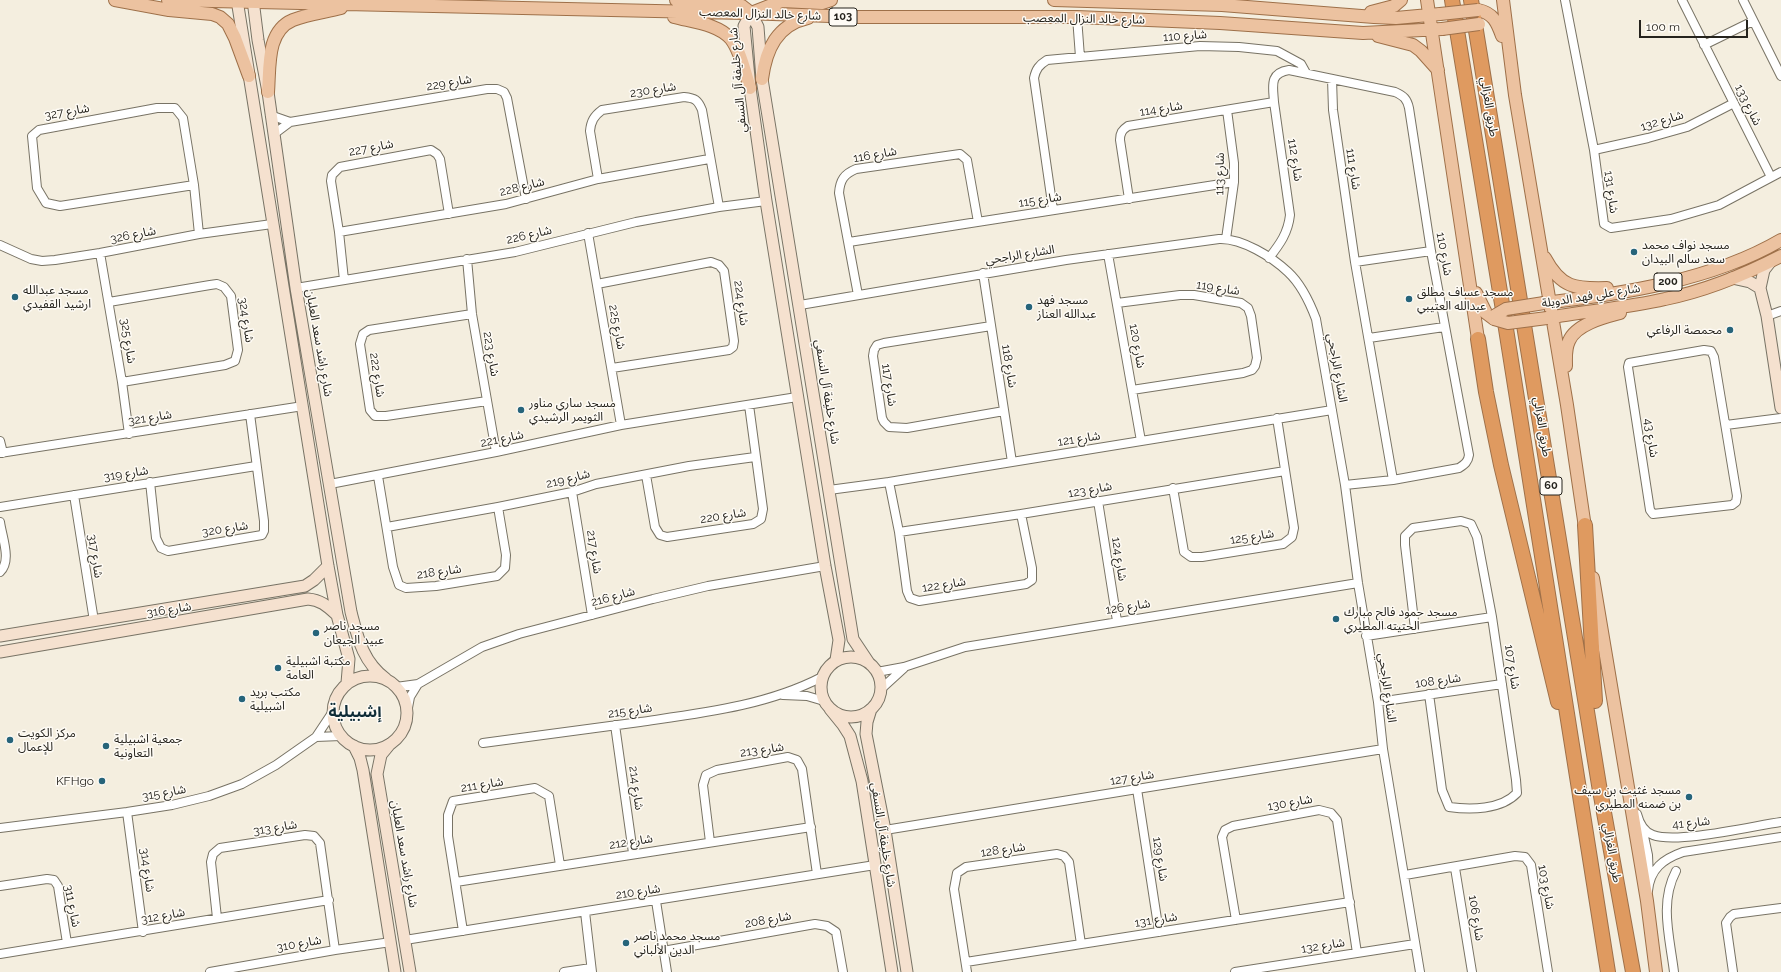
<!DOCTYPE html>
<html>
<head>
<meta charset="utf-8">
<style>
	body { margin:0 }
	#map { position:relative; width:1781px; height:972px; overflow:hidden; background:#f4eedf; font-family:Raleway,sans-serif }
	canvas { display:block }
	.scale { position:absolute; left:1639px; top:20px; width:109px; height:18px; box-sizing:border-box; border:2px solid #25231d; border-top:0; padding-left:5px; font-size:12px; line-height:14px; white-space:nowrap; color:#25231d; -webkit-text-stroke:3px #fefbf5; paint-order:stroke }
</style>
</head>
<body>
<div id="map">
<canvas width="1781" height="972"></canvas>
<div class="scale">100 m</div>
</div>
<script>
const context = document.querySelector('canvas').getContext('2d');
context.lineJoin = 'round';
function stroke(path, color, width, dash) { context.strokeStyle = color; context.lineWidth = width; context.lineCap = dash ? 'butt' : 'round'; context.setLineDash(dash || []); context.stroke(path); }
function write(font, color, halo, rows, align = 'center') {
  context.font = font + ' Raleway,"Noto Sans Arabic",sans-serif'; context.lineWidth = 3; context.setLineDash([]); context.textBaseline = 'middle'; context.strokeStyle = halo; context.fillStyle = color; for (const [text, x, y, turn = 0] of rows) {
    context.save(); context.translate(x, y); context.rotate((+turn || 0) * Math.PI / 180); context.textAlign = isNaN(turn) ? turn : align; if (halo) context.strokeText(text, 0, 0); context.fillText(text, 0, 0); context.restore();
  }
}
const street = new Path2D(`
	M1565 0 1594 150 1604 224 1611 228 1671 219 1719 205 1781 172
	M1682 0 1771 177
	M1743 0 1781 76
	M1077 17 1080 57
	M1704 45 1753 21
	M1332 79 1333 110 1355 262 1393 480
	M270 115 290 122
	M274 134 290 122 487 89H497L504 92 507 98 526 199
	M1594 150 1648 138 1687 127 1734 103
	M598 179 590 131C591 121 594 116 602 110L684 97C695 98 698 100 702 110L719 207
	M194 185 60 206 46 203 37 188 32 136 39 130 157 108H175L183 118 194 185 199 234
	M1129 199 1120 140C1120 133 1122 130 1128 126L1274 102
	M1053 210 1034 78C1036 69 1039 65 1047 60L1200 46 1239 47 1277 51 1301 64 1306 73
	M339 232 506 204 598 179 709 159
	M588 233 621 425
	M1226 239 1234 182V163L1227 110
	M849 242 1234 182
	M0 245 31 259 42 261 55 260 100 253 199 234 272 224
	M100 253 122 382 129 434
	M1108 254 1141 441
	M1269 258C1280 244 1288 233 1290 215L1274 102C1273 86 1269 73 1289 70L1395 92C1404 96 1407 99 1409 108L1431 251 1469 455C1468 462 1465 464 1459 468L1393 480 1345 485
	M467 259 472 314 496 452
	M1355 262 1431 251
	M983 273 1012 462
	M344 280 339 232 331 181 332 175 340 167 431 150 437 154 440 159 449 214
	M597 284 711 262 719 265 724 271 734 341 733 347 729 350 612 368
	M296 288 515 252 636 222 719 207 766 201
	M858 295 839 193C840 180 844 174 856 169L960 154 967 160 978 222
	M109 302 210 285 217 284 224 287 231 296 238 350 235 361 225 365 122 382
	M1117 303 1180 295H1194L1241 303 1248 308 1251 316 1257 358 1255 366 1252 370 1243 373 1132 390
	M800 305 1066 260 1219 239C1242 238 1272 257 1288 272 1301 284 1310 303 1316 319L1345 485 1358 583 1378 702 1383 749 1420 972
	M472 314 369 330 363 334 360 344 370 410 375 416H386L487 401
	M1767 316 1781 311
	M991 326 884 343 877 345 874 350 873 356 882 418 884 422 889 427 907 428 1004 411
	M1369 338 1444 327
	M1704 350 1711 351 1714 357 1737 496 1736 502 1732 505 1653 514 1650 510 1628 367 1629 363Z
	M1726 425 1781 418
	M0 441 3 453
	M0 453 303 406
	M646 475 655 527 660 535 667 537 753 524 761 519 763 509 749 405
	M378 476 393 567 399 585 406 588 436 586 497 576 505 568 506 555 498 507
	M150 482 156 538 161 548 168 551 262 535 264 531V521L250 414
	M889 482 899 532 907 591 910 598 919 601 1026 584 1032 580V568L1021 514
	M330 484 496 452 621 425 797 397
	M1173 488 1184 552 1191 557H1202L1283 544 1292 537 1294 528 1277 418
	M829 490 889 482 1332 410
	M572 492 592 615
	M74 495 94 621
	M1098 501 1117 621
	M0 507 256 466
	M0 522C2 537 12 561 0 572
	M387 527 498 507 572 492 596 484 689 466 755 457
	M899 532 1021 514 1285 471
	M1415 629 1405 545V536L1413 528 1461 521 1471 524 1477 537 1492 617 1516 780 1517 793C1501 810 1470 810 1449 807L1442 790 1429 694
	M1366 636 1492 617
	M877 672 904 667 965 647 1358 583
	M396 687 418 684 482 647 519 634 653 599 708 586 825 566
	M881 689 904 668
	M783 695 807 696 824 701
	M1378 702 1502 684
	M407 713 410 697 418 684
	M615 725 633 853
	M316 737 341 736
	M483 743C536 736 588 729 640 722 702 713 766 706 822 677
	M1137 789 1159 932
	M127 812 143 932
	M1637 814C1639 822 1644 832 1653 835 1677 844 1753 826 1781 822
	M1642 827 1648 855 1649 878
	M0 828 127 812 172 805 209 796 242 784 276 765 316 737 332 713
	M885 830 1383 749
	M710 842 703 785 706 775 717 770 788 757 797 760 802 769 817 874
	M1455 868 1472 972
	M1405 875 1515 856 1525 857 1531 865 1548 972
	M456 882 811 827
	M0 886 47 879 54 880 58 886 67 943
	M1648 891C1650 869 1663 859 1683 852L1781 837
	M656 901 667 972
	M585 912 592 972
	M217 918 211 862 213 854 220 848 305 835 314 836 320 843 335 950
	M1236 920 1222 837 1225 830 1233 826 1319 810 1331 813 1337 820 1357 953
	M463 931 448 836V815L453 801 535 788 549 796 560 865
	M405 940 875 865
	M663 951 815 924 827 926 836 932 843 972
	M0 954 329 900
	M966 962 1350 902
	M210 972 335 950 391 942
	M564 972 591 968
	M967 972 954 889 957 873 966 867 1057 854 1064 856 1069 862 1081 944
	M1235 972 1415 944
	M1674 972C1670 938 1659 903 1676 871
	M1733 972 1726 923 1730 917 1734 914 1781 908`);
const secondary = new Path2D(`
	M237 0 328 566 337 615 349 659 347 683
	M253 0 258 40 268 92 296 288 351 612C358 639 363 662 386 679
	M1771 261 1764 270 1760 288 1767 316 1781 408
	M1732 278 1750 282 1760 288
	M0 636 305 586 314 580 328 566
	M0 652 308 599C321 600 327 606 337 615
	M821 687a30 30 0 1 1 60 0a30 30 0 1 1-60 0Z
	M836 660 839 640 825 566 766 201 750 88 744 26 751 13 758 27 762 79 853 639 869 663
	M333 713a37 37 0 1 1 74 0a37 37 0 1 1-74 0Z
	M830 709 843 725 850 736 862 781 892 972
	M871 709 867 722 866 734 885 830 907 972
	M390 744 381 755 377 774 410 972
	M354 746 360 758 363 770 395 972`);
const primary = new Path2D(`
	M115 0 169 10 212 14 220 17 228 24 235 38 249 76
	M168 0 744 13 859 17H1077L1220 23 1363 33 1442 29
	M676 0 731 1 742 6 751 13 782 1 822 3 831 0
	M1054 0 1222 5 1374 17 1396 18 1440 14
	M1427 0 1478 339
	M1503 0 1515 95 1567 405 1586 534
	M1478 10C1493 13 1497 22 1502 36
	M1371 12 1394 6 1401 0
	M674 17C693 22 718 24 731 39 741 52 745 73 750 88
	M1378 36 1413 45 1421 51 1438 70
	M762 79C766 49 777 25 808 18
	M268 92C270 68 266 31 293 20 308 14 326 12 341 8
	M1545 258C1561 288 1575 289 1607 288
	M1476 293 1486 313 1494 319
	M1544 303C1622 294 1713 280 1781 240
	M1547 318C1586 311 1626 308 1665 299 1705 291 1744 275 1781 256
	M1566 366C1566 357 1565 349 1569 341 1576 324 1605 317 1620 313
	M1593 578 1647 901 1656 972`);
const highway = new Path2D(`
	M1452 0 1503 310 1608 972
	M1471 0 1599 785 1633 972
	M1478 339 1486 392 1501 465 1558 702
	M1585 525 1595 701`);
stroke(street, '#787365', 10);
stroke(secondary, '#787365', 13);
stroke(primary, '#9e7049', 14);
stroke(highway, '#9e7049', 16);
stroke(street, '#fff', 8);
stroke(secondary, '#f5e1cf', 11);
stroke(primary, '#ecc2a0', 12);
stroke(highway, '#df9a60', 14);
const primaryBridge = new Path2D(`
	M1440 14 1478 10
	M1442 29 1479 24
	M1494 316 1506 309 1544 303
	M1494 319 1508 323 1547 318`);
stroke(primaryBridge, '#9e7049', 14, []);
stroke(primaryBridge, '#ecc2a0', 12);
for (const [x, y, r, color] of [
	[1634,252,4,"#26647a"],
	[15,297,4,"#26647a"],
	[1409,299,4,"#26647a"],
	[1029,307,4,"#26647a"],
	[1730,330,4,"#26647a"],
	[521,410,4,"#26647a"],
	[1336,619,4,"#26647a"],
	[316,633,4,"#26647a"],
	[278,668,4,"#26647a"],
	[242,699,4,"#26647a"],
	[10,740,4,"#26647a"],
	[106,746,4,"#26647a"],
	[102,781,4,"#26647a"],
	[1689,797,4,"#26647a"],
	[626,943,4,"#26647a"]
]) { const dot = new Path2D(); dot.arc(x, y, r, 0, 2 * Math.PI); context.fillStyle = color; context.fill(dot); stroke(dot, '#fefbf5', 1.5); }
for (const [x, y, w] of [
	[843,17,28],
	[1668,282,28],
	[1551,486,22]
]) { const box = new Path2D(); box.roundRect(x - w / 2, y - 9, w, 18, 3); context.fillStyle = '#fefbf5'; context.fill(box); stroke(box, '#25231d', 1); }
write('bold 11px', '#25231d', null, [
	["103",843,17],
	["200",1668,282],
	["60",1551,486]
]);
write('12px', '#25231d', '#fefbf5', [
	["شارع خالد النزال المعصب",760,14,2],
	["شارع خالد النزال المعصب",1084,19,1],
	["شارع 110",1185,36,-4],
	["شارع خليفة آل النسفي",738,80,-95],
	["شارع 229",449,83,-10],
	["شارع 230",653,90,-9],
	["شارع 133",1748,105,63],
	["طريق الغزالي",1489,107,81],
	["114 شارع",1161,109,-9],
	["شارع 327",67,112,-10],
	["شارع 132",1662,121,-17],
	["شارع 227",371,148,-11],
	["شارع 116",875,155,-10],
	["شارع 112",1295,160,81],
	["شارع 111",1353,169,81],
	["شارع 113",1220,174,-89],
	["شارع 228",522,187,-14],
	["شارع 131",1611,192,82],
	["شارع 115",1040,200,-9],
	["شارع 326",133,235,-11],
	["شارع 226",529,235,-13],
	["شارع 110",1444,254,80],
	["الشارع الراجحي",1020,255,-9],
	["شارع 119",1218,288,9],
	["شارع علي فهد الدويلة",1591,296,-9],
	["شارع 224",741,303,82],
	["شارع 324",246,320,81],
	["شارع 225",617,327,79],
	["شارع 325",128,341,81],
	["شارع راشد سعد العلبان",319,343,80],
	["شارع 120",1137,346,80],
	["شارع 223",491,354,80],
	["شارع 118",1009,366,81],
	["الشارع الراجحي",1337,368,80],
	["شارع 222",377,375,81],
	["شارع 117",889,385,81],
	["شارع خليفة آل النسفي",827,392,81],
	["شارع 321",150,418,-9],
	["طريق الغزالي",1542,427,81],
	["شارع 43",1651,438,81],
	["شارع 221",502,439,-12],
	["شارع 121",1079,439,-9],
	["شارع 319",126,474,-9],
	["شارع 219",568,479,-14],
	["شارع 123",1090,490,-10],
	["شارع 220",723,516,-9],
	["شارع 320",225,529,-9],
	["شارع 125",1252,537,-9],
	["شارع 217",594,552,81],
	["شارع 317",95,556,81],
	["شارع 124",1119,559,81],
	["شارع 218",439,572,-8],
	["شارع 122",944,585,-9],
	["شارع 216",613,597,-15],
	["شارع 126",1128,607,-9],
	["شارع 316",169,610,-9],
	["شارع 107",1512,667,81],
	["شارع 108",1438,681,-8],
	["الشارع الراجحي",1387,688,82],
	["شارع 215",630,711,-8],
	["شارع 213",762,750,-8],
	["شارع 127",1132,778,-9],
	["شارع 211",482,785,-9],
	["شارع 214",636,788,82],
	["شارع 315",164,793,-10],
	["شارع 130",1290,803,-10],
	["شارع 41",1691,823,-6],
	["شارع 313",275,828,-9],
	["شارع خليفة آل النسفي",883,835,81],
	["شارع 212",631,842,-9],
	["شارع 128",1003,850,-8],
	["طريق الغزالي",1612,853,80],
	["شارع راشد سعد العلبان",404,854,80],
	["شارع 129",1160,859,81],
	["شارع 314",147,870,82],
	["شارع 103",1546,887,79],
	["شارع 210",638,892,-9],
	["شارع 311",72,906,79],
	["شارع 312",163,916,-10],
	["شارع 106",1476,918,81],
	["شارع 208",768,920,-10],
	["شارع 131",1156,920,-9],
	["شارع 310",299,944,-10],
	["شارع 132",1323,946,-9]
]);
write('12px', '#25231d', '#fefbf5', [
	["مسجد نواف محمد",1642,245],
	["سعد سالم البيدان",1642,259],
	["مسجد عبدالله",23,290],
	["ارشيد القفيدي",23,304],
	["مسجد عساف مطلق",1417,292],
	["عبدالله العتيبي",1417,306],
	["مسجد فهد",1037,300],
	["عبدالله العناز",1037,314],
	["محمصة الرفاعي",1722,330,"right"],
	["مسجد ساري مناور",529,403],
	["الثويمر الرشيدي",529,417],
	["مسجد حمود فالح مبارك",1344,612],
	["الحتيته المطيري",1344,626],
	["مسجد ناصر",324,626],
	["عبيد الجيعان",324,640],
	["مكتبة اشبيلية",286,661],
	["العامة",286,675],
	["مكتب بريد",250,692],
	["اشبيلية",250,706],
	["مركز الكويت",18,733],
	["للإعمال",18,747],
	["جمعية اشبيلية",114,739],
	["التعاونية",114,753],
	["KFHgo",94,781,"right"],
	["مسجد غثيث بن سيف",1681,790,"right"],
	["بن ضمنه المطيري",1681,804,"right"],
	["مسجد محمد ناصر",634,936],
	["الدين الألباني",634,950]
], 'left');
write('bold 16px', '#102d38', '#fefbf5', [
	["إشبيلية",355,712]
]);
</script>
</body>
</html>
